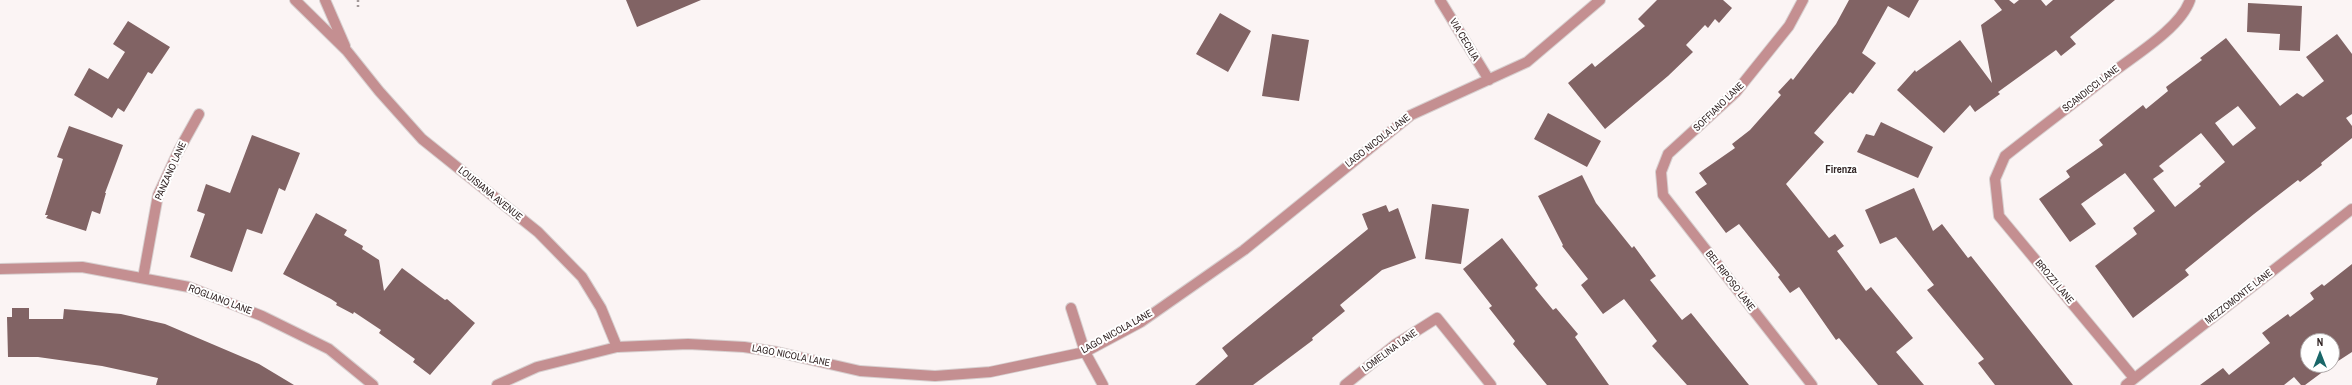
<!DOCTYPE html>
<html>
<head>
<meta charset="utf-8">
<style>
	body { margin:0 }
	#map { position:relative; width:2352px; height:385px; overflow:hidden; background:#fbf4f4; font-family:"Archivo Narrow",sans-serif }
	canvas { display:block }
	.north { position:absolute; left:2300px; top:333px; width:40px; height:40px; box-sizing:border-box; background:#fff; border:1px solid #aea9a9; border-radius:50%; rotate:0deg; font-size:11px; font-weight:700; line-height:16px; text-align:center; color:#342727 }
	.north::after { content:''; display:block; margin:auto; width:14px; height:18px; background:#196769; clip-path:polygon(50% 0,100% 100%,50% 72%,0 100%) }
</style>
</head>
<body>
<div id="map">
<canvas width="2352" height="385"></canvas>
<div class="north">N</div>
</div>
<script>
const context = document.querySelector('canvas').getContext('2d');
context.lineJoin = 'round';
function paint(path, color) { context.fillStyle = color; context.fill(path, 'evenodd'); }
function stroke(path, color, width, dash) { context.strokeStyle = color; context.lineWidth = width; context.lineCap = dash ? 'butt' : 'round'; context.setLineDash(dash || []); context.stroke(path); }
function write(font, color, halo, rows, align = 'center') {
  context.font = font + ' "Archivo Narrow",sans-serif'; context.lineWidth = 4; context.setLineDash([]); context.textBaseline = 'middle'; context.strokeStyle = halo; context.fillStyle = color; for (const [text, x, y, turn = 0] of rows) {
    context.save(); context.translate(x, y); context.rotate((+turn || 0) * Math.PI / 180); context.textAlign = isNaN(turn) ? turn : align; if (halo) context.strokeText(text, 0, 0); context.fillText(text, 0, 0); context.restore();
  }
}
paint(new Path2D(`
	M626 0H701L637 27Z
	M1657 0H1723L1732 8 1719 23 1715 19 1708 28 1705 25 1686 45 1693 52 1668 76 1605 129 1568 83 1592 63 1595 67 1645 26 1638 19Z
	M1849 0H1919L1909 18 1888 6 1862 53 1876 63 1853 94 1850 92 1814 133 1824 142 1786 184 1829 238 1835 234 1844 246 1837 251 1848 266 1866 291 1871 287 1913 338 1896 352 1924 385H1878L1839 338 1836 340 1799 287 1790 293 1778 277 1780 275 1739 224 1726 233 1695 192 1707 184 1699 173 1735 148 1732 144 1750 130 1781 95 1778 92 1791 78 1793 80 1836 24Z
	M1994 0H2009L2014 4 2019 0H2041L2046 6 2053 0H2115L2070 37 2076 44 2061 56 2056 50 1998 92 2000 94 1975 112 1970 105 1944 133 1897 90 1915 70 1916 72 1960 40 1992 83 1981 25 2002 10Z
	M2248 3 2302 6 2300 51 2279 50 2280 34 2247 32Z
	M1220 13 1251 31 1228 72 1196 54Z
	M128 21 170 47 152 74 148 72 124 112 118 108 112 118 74 95 89 68 108 79 125 52 113 44Z
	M1272 34 1309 40 1299 101 1262 96Z
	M2337 34 2352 54V114L2346 118 2352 126V138L2321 163 2322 165 2300 182 2298 180 2254 214 2185 270 2189 275 2133 318 2095 266 2137 234 2133 228 2155 211 2125 173 2081 204 2096 224 2070 242 2039 199 2070 177 2066 171 2103 145 2099 140 2143 105 2146 109 2168 91 2166 87 2202 60 2200 58 2226 38 2280 106 2297 93 2303 97 2324 81 2306 57ZM2238 106 2256 128 2233 146 2215 123ZM2201 133 2225 162 2199 184 2201 186 2175 207 2153 179 2164 171 2159 166Z
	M1548 113 1601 141 1587 167 1534 139Z
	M1881 122 1933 147 1918 178 1857 152 1866 134 1874 136Z
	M69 126 123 145 105 193H106L100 214 92 211 86 231 46 218 48 215H45L63 159 57 157Z
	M252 135 300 153 285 191 279 188 262 234 247 229 232 272 190 257 205 214 197 211 206 184 230 193Z
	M1582 175 1596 203 1632 248 1634 246 1656 276 1650 280 1682 320 1691 313 1749 385H1687L1652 346 1657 341 1624 299 1603 314 1581 285 1588 279 1562 246 1563 245 1538 196Z
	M1914 188 1933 231 1942 224 1968 258 1971 256 2073 385H1995L1978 363 1984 359 1927 290 1934 285 1896 237 1880 244 1865 210Z
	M1432 204 1469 209 1461 264 1425 259Z
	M1386 205 1389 212 1398 208 1416 258 1382 270 1340 305 1345 311 1312 338 1313 340 1253 385H1195L1228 356 1222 348 1368 229 1362 214Z
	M316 213 347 230 344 235 363 246 362 249 379 260 384 291 402 268 445 300 447 299 475 323 430 375 413 362 415 359 379 333 381 330 354 312 353 314 336 305 337 303 331 299 283 274Z
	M1502 238 1538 285 1535 288 1553 310 1556 308 1578 334 1575 337 1609 385H1547L1513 344 1515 341 1489 308 1492 306 1463 269Z
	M2352 264V352L2332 365V341H2308V365H2332L2305 385H2301L2294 377 2284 385H2200L2223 368 2229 375 2270 343 2262 333 2288 314 2290 317 2314 299 2310 293 2322 284 2324 286Z
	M12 308H29V319H63L64 309 121 314 165 324 259 364 294 385H156L158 378 102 366 38 357H8L7 317H12Z`), '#816364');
const minor = new Path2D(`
	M1440 0 1489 80
	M1803 0 1789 26 1736 92 1668 154 1661 172 1663 195 1812 385
	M0 269 82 267 189 287 262 316 329 349 373 385
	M143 278 158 195 179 150 199 114
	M1071 308 1085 352 1103 385
	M2134 378 1999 216 1995 179 2005 156C2039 129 2074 103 2108 76 2132 57 2180 29 2190 0
	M497 385 537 367 617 347 688 344 744 347 777 352 860 371 935 376 990 372 1085 352 1141 322 1244 250 1411 115 1527 62 1600 0
	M1345 385 1396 344 1437 318 1491 385
	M2126 385 2352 209`);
const tertiary = new Path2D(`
	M295 0 347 51 379 91 422 139 538 232 582 277 601 308 617 347
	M325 0 345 46`);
stroke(minor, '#d7cfcf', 12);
stroke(tertiary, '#d7cfcf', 12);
stroke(new Path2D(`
	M358 7V0`), '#a39999', 2.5, [2, 3]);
stroke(minor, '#c48f91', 10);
stroke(tertiary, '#c48f91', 10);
write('10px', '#342727', '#fff', [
	["VIA CECILIA",1464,40,59],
	["SCANDICCI LANE",2091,89,-38],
	["SOFFIANO LANE",1719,107,-44],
	["LAGO NICOLA LANE",1378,141,-38],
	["PANZANO LANE",171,171,-66],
	["LOUISIANA AVENUE",490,194,39],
	["BEL RIPOSO LANE",1730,281,52],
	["BROZZI LANE",2054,282,50],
	["MEZZOMONTE LANE",2239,297,-38],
	["ROGLIANO LANE",220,300,21],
	["LAGO NICOLA LANE",1117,332,-29],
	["LOMELINA LANE",1390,351,-36],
	["LAGO NICOLA LANE",791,356,11]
]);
write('bold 11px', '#342727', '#fff', [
	["Firenza",1841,170]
]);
</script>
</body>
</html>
